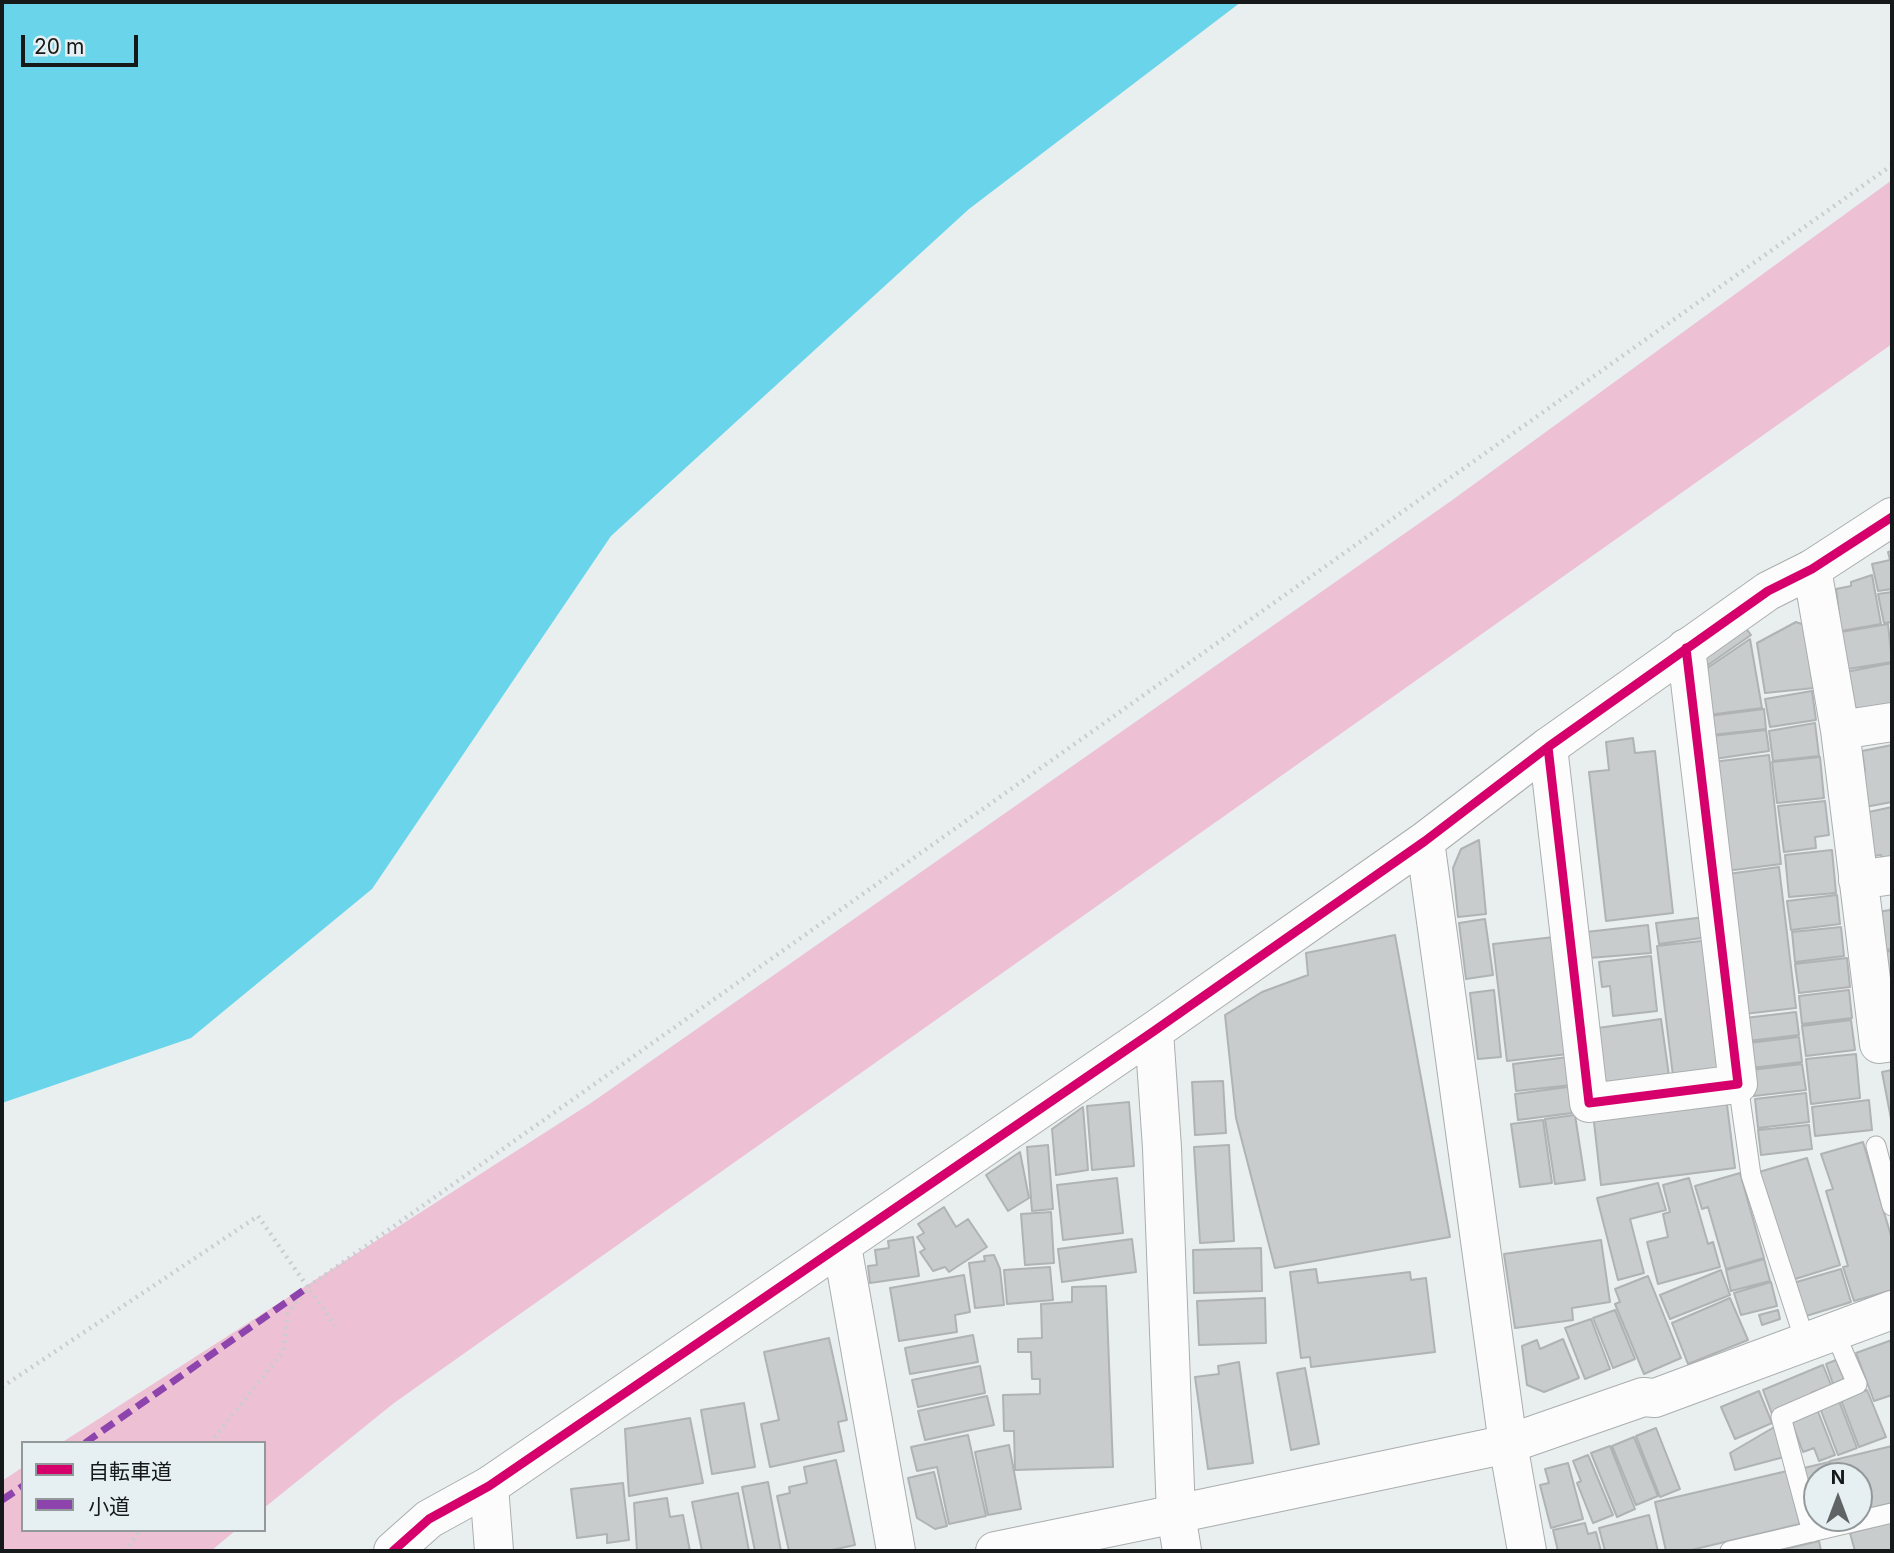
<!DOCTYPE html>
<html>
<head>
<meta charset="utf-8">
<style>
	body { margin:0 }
	#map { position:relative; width:1894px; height:1553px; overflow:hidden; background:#e9eeee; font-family:Inter,"Noto Sans JP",sans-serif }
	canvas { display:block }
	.frame { position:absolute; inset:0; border:4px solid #161919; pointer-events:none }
	.legend { position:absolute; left:21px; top:1441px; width:245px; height:91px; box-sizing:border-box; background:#e6eff1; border:2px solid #93999b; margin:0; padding:9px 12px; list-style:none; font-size:21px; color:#161919 }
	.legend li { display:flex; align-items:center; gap:14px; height:35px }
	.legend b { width:35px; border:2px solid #93999b }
	.north { position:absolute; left:1803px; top:1462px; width:70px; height:70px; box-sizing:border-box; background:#e6eff1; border:2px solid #93999b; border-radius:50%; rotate:0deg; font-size:19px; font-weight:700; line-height:28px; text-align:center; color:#161919 }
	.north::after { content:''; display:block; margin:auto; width:24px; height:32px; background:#606464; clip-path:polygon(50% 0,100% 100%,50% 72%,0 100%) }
	.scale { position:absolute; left:21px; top:35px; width:117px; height:32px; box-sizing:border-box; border:4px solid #161919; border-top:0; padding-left:9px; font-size:21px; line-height:24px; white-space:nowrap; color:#161919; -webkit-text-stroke:5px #e6eff1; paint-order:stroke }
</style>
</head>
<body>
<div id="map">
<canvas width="1894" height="1553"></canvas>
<div class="frame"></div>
<ul class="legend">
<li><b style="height:9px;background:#d6006c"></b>自転車道</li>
<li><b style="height:9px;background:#8e44ad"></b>小道</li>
</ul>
<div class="north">N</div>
<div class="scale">20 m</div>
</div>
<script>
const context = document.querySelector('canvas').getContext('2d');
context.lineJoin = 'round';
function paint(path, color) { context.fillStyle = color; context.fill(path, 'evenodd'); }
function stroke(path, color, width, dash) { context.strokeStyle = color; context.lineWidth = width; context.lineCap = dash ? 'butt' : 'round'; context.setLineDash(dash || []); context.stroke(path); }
paint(new Path2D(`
	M1892 180V344L394 1403 264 1508V1443H61L591 1103 1451 501Z
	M23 1467V1530H236L211 1551H2V1481Z`), '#edc1d3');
paint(new Path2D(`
	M2 2H1241L969 209 611 536 372 889 191 1038 2 1103Z`), '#6ad5ea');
const building = new Path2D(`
	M1892 551V589L1878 591 1872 564 1890 560 1888 552Z
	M1872 575 1881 624 1841 631 1836 589 1851 586V582Z
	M1892 592V622L1884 623 1878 594Z
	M1796 622 1807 626 1814 688 1765 693 1757 643Z
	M1888 624 1892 662 1848 669 1841 632Z
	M1745 627 1751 635 1708 665 1702 657Z
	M1750 639 1762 708 1708 715 1703 671Z
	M1892 663V711L1858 718 1846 672Z
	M1812 691 1816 720 1770 727 1765 699Z
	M1764 709 1766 729 1711 735 1709 716Z
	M1815 723 1819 756 1773 761 1769 731Z
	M1766 730 1769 751 1714 759 1712 736Z
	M1633 738 1635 753 1655 751 1673 913 1606 921 1589 772 1609 770 1606 742Z
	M1892 745V802L1865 807 1859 772 1865 771 1862 751Z
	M1769 755 1781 864 1726 871 1713 762Z
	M1820 757 1824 798 1777 803 1772 762Z
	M1825 801 1829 835 1815 837 1816 848 1784 852 1778 806Z
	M1892 807V866L1884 867 1881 855 1873 856 1864 813Z
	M1479 840 1486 914 1458 917 1453 868 1461 849Z
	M1832 850 1836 893 1789 897 1785 855Z
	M1779 867 1796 1008 1744 1014 1728 874Z
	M1837 895 1840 924 1791 930 1787 901Z
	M1892 905V949L1884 950 1878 912 1890 910Z
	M1705 917 1708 937 1659 944 1656 923Z
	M1485 919 1493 975 1466 979 1459 923Z
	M1648 925 1651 953 1589 958 1586 932Z
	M1841 927 1844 956 1795 962 1792 932Z
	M1395 935 1450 1237 1275 1268 1236 1118 1225 1015 1262 992 1308 975 1306 953Z
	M1554 937 1568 1054 1507 1061 1493 944Z
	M1710 940 1727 1078 1674 1084 1657 946Z
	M1892 951V984L1888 985 1883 952Z
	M1651 956 1657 1011 1613 1016 1610 986 1602 987 1599 962Z
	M1847 958 1850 987 1799 993 1795 964Z
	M1494 990 1501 1057 1478 1059 1470 993Z
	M1849 990 1852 1018 1802 1024 1799 996Z
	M1796 1012 1799 1035 1748 1041 1745 1018Z
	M1661 1019 1670 1083 1600 1093 1591 1029Z
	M1851 1020 1855 1050 1806 1056 1802 1026Z
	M1799 1037 1802 1062 1751 1068 1748 1043Z
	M1856 1054 1860 1098 1811 1104 1806 1059Z
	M1568 1057 1572 1085 1516 1091 1513 1064Z
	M1802 1064 1806 1090 1754 1096 1751 1070Z
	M1892 1070V1124L1882 1072Z
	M1223 1081 1226 1133 1195 1135 1192 1082Z
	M1568 1087 1572 1113 1518 1120 1515 1094Z
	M1806 1093 1809 1122 1758 1128 1755 1099Z
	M1726 1097 1735 1168 1601 1185 1593 1113Z
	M1869 1100 1872 1130 1815 1136 1812 1107Z
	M1129 1102 1134 1166 1092 1170 1087 1106Z
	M1083 1107 1088 1170 1056 1175 1052 1129Z
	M1575 1115 1585 1180 1555 1184 1545 1119Z
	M1543 1120 1552 1183 1520 1187 1511 1124Z
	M1809 1125 1812 1149 1761 1155 1758 1130Z
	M1863 1142 1892 1239V1290L1854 1301 1843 1267 1848 1266 1826 1191 1833 1189 1821 1154Z
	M1048 1145 1053 1209 1032 1211 1027 1147Z
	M1229 1145 1234 1241 1200 1243 1194 1147Z
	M1020 1152 1029 1198 1008 1211 986 1175Z
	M1807 1158 1840 1265 1792 1280 1759 1172Z
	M1740 1173 1764 1258 1726 1269 1708 1207 1702 1209 1695 1186Z
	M1117 1178 1123 1233 1063 1240 1057 1185Z
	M1689 1178 1708 1244 1713 1242 1720 1267 1658 1284 1647 1242 1668 1237 1663 1214 1670 1212 1663 1185Z
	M1658 1183 1666 1210 1630 1219 1644 1273 1618 1280 1597 1198Z
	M944 1207 956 1227 968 1219 987 1247 949 1272 945 1267 933 1271 920 1252 925 1249 917 1237 924 1233 918 1224Z
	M1051 1212 1054 1263 1025 1265 1021 1214Z
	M913 1237 919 1276 870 1283 868 1266 877 1265 875 1250 889 1248 888 1241Z
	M1132 1239 1136 1272 1062 1282 1058 1249Z
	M1601 1240 1610 1302 1572 1308 1573 1320 1515 1328 1504 1254Z
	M1261 1248 1262 1291 1194 1293 1193 1250Z
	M994 1255 1000 1269 1004 1305 975 1308 969 1263 985 1261 984 1256Z
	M1764 1259 1770 1281 1731 1291 1726 1270Z
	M1050 1267 1053 1300 1007 1304 1004 1270Z
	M1316 1269 1318 1283 1410 1272 1411 1280 1426 1278 1435 1352 1311 1367 1310 1357 1301 1358 1290 1272Z
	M1841 1269 1851 1302 1803 1317 1793 1283Z
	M1721 1270 1730 1295 1670 1319 1660 1295Z
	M964 1275 970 1312 955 1315 957 1332 899 1341 890 1288Z
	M1648 1276 1681 1358 1644 1374 1615 1304 1620 1302 1615 1289Z
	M1771 1282 1777 1306 1741 1315 1734 1293Z
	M1106 1286 1113 1467 1015 1470 1014 1431H1004L1003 1395 1040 1394V1379H1032L1031 1352H1018V1339L1042 1338 1041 1304 1072 1302V1287Z
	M1265 1298 1266 1343 1199 1345 1197 1301Z
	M1730 1298 1748 1340 1688 1364 1672 1323Z
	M1615 1310 1635 1359 1613 1368 1593 1318Z
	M1778 1310 1780 1319 1762 1325 1759 1315Z
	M1591 1319 1610 1369 1585 1379 1565 1328Z
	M973 1335 978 1362 910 1374 905 1348Z
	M829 1338 847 1420 838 1422 844 1451 770 1467 761 1424 779 1420 764 1352Z
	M1563 1339 1579 1378 1544 1392 1527 1385 1522 1346 1537 1340 1540 1349Z
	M1892 1340V1395L1874 1401 1856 1353Z
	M1836 1360 1844 1379 1833 1384 1826 1364Z
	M1239 1362 1253 1463 1208 1469 1195 1377 1219 1374 1218 1366Z
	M1823 1365 1831 1385 1811 1393 1813 1397 1772 1414 1763 1390Z
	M980 1366 985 1393 918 1407 912 1380Z
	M1305 1368 1319 1444 1291 1450 1277 1373Z
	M1867 1390 1886 1437 1859 1447 1841 1400Z
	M1759 1391 1772 1423 1735 1439 1721 1407Z
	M987 1396 994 1425 925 1440 918 1411Z
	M1839 1401 1857 1448 1838 1455 1820 1408Z
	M744 1403 755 1467 712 1474 701 1410Z
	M1817 1409 1835 1455 1819 1461 1814 1448 1803 1452 1792 1423Z
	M690 1418 703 1483 629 1496 625 1429Z
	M1776 1426 1784 1457 1735 1470 1730 1453Z
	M1656 1428 1680 1489 1660 1497 1636 1436Z
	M968 1435 986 1516 949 1524 937 1467 917 1471 911 1447Z
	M1634 1437 1658 1496 1636 1505 1612 1446Z
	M1009 1445 1021 1509 988 1515 975 1452Z
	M1610 1446 1635 1509 1617 1517 1591 1453Z
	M1892 1446V1503L1859 1511V1476H1834L1830 1461Z
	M1588 1455 1613 1515 1593 1523 1577 1483 1581 1481 1573 1461Z
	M836 1460 855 1545 827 1551H789L777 1496 790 1493 789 1487 807 1483 804 1467Z
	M1829 1462 1833 1476H1817V1518H1833L1817 1522 1804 1468Z
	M1568 1463 1583 1519 1551 1528 1540 1485 1549 1483 1545 1469Z
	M1787 1471 1800 1524 1687 1551H1666L1655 1502Z
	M934 1472 947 1526 935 1529 917 1518 908 1478Z
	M768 1482 781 1551H755L742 1487Z
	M623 1483 629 1540 607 1543V1534L577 1538 571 1489Z
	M738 1493 749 1551H702L692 1502Z
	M667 1498 670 1517 683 1515 690 1551H637L634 1503Z
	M1649 1515 1658 1551H1605L1599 1528Z
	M1892 1522V1551H1855L1850 1533Z
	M1585 1523 1588 1534 1596 1532 1601 1551H1558L1553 1530Z
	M1819 1541 1821 1551H1777Z`);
paint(building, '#c9cccc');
stroke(building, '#afb3b3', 2);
const service = new Path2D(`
	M1738 1084 1751 1175 1805 1341
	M1876 1146 1892 1206
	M1812 1532 1781 1417 1857 1384 1834 1331
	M1730 1551 1892 1513`);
const minor = new Path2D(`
	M1812 569 1840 730 1879 1044 1892 1042
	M1840 730 1892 722
	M1548 747 1589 1103 1738 1084 1686 648
	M1858 880 1892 875
	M1176 1514 1508 1444 1643 1397 1655 1398 1892 1310
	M393 1551 429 1519 489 1486`);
const tertiary = new Path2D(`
	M1425 841 1508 1444 1527 1551
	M1154 1031 1162 1148 1176 1514 1182 1551
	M842 1246 896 1551
	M494 1551 489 1486 1154 1031 1425 841 1548 747 1768 591 1812 569 1892 517
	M995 1551 1176 1514`);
stroke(service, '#aaaeae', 21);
stroke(minor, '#aaaeae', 40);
stroke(tertiary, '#aaaeae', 40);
stroke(new Path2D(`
	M2 1387 258 1216 335 1326
	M210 1443 283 1352 288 1313 308 1287 1892 165
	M124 1551 141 1530`), '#cacdcd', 4.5, [2, 5]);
stroke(service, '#fcfcfc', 19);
stroke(minor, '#fcfcfc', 38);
stroke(tertiary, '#fcfcfc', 38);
stroke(new Path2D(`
	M85 1443 308 1287
	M2 1500 23 1486`), '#8e44ad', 7, [14, 7]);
stroke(new Path2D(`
	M1548 747 1589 1103 1738 1084 1686 648
	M393 1551 429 1519 489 1486 1154 1031 1425 841 1548 747 1768 591 1812 569 1892 517`), '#d6006c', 9);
</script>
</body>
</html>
